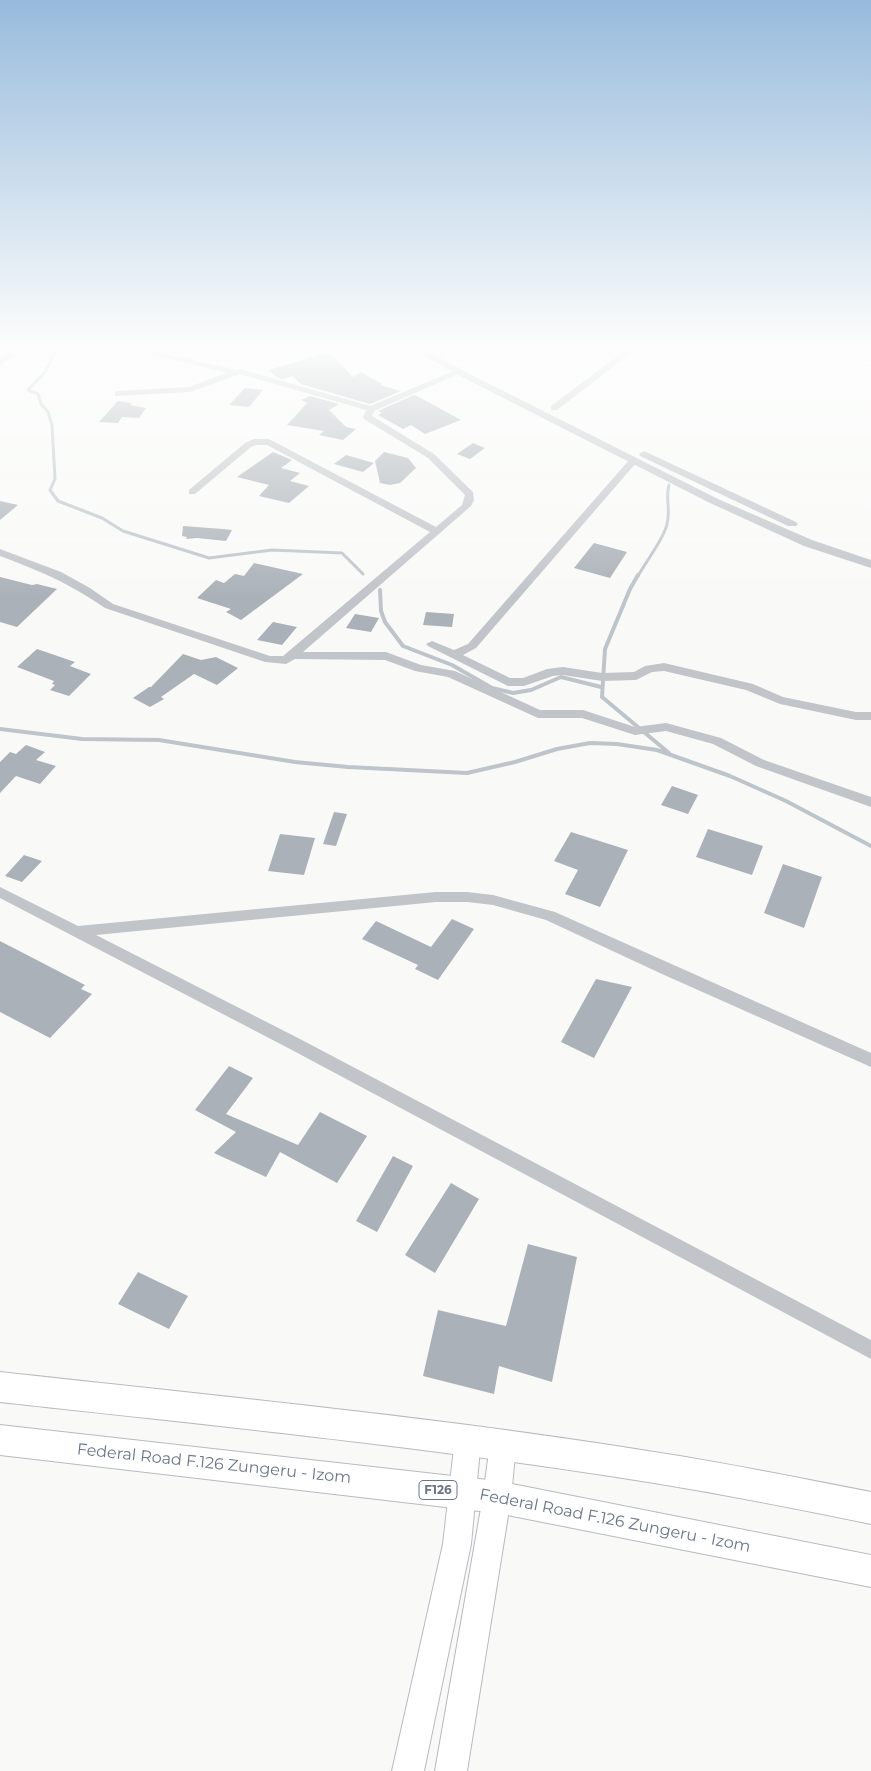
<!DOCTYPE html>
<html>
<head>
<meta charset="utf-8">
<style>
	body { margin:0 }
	canvas { display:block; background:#f9faf8 }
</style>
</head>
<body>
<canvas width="871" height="1771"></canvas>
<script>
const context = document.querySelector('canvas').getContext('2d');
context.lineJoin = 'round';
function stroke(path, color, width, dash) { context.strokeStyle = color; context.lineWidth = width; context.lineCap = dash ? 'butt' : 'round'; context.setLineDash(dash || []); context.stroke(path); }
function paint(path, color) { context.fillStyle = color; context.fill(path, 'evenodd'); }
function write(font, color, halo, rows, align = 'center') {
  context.font = font + ' Montserrat,sans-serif'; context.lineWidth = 5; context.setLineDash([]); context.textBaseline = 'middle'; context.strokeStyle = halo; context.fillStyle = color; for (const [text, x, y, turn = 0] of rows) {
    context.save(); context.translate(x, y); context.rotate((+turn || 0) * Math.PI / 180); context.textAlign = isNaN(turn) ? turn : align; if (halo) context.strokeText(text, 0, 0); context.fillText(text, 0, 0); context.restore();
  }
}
stroke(new Path2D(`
	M56 349 45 372 28 390 38 394 41 404 48 412 52 425 55 479 50 490 58 501 102 518 123 531 209 558 272 550 342 553 363 574
	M638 576C645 563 665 537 667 524 671 509 665 499 669 485`), '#bdc5cb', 3);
stroke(new Path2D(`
	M638 575 630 589 605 649 602 697 669 753
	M380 590 381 611 385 622 403 646 452 665 492 688 513 693 531 690 561 677 601 687
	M0 729 82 739 159 740 295 762 348 767 467 773 515 762 557 749 590 743 617 744 657 750 730 776 786 801 871 846`), '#bdc5cb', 4);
paint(new Path2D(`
	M329 352 353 377 361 372 382 384 380 385 401 391 370 404 301 384 292 376 283 379 278 378 269 370Z
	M245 388 263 390 249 407 229 405Z
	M414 395 417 396 461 420 425 434 411 425 403 429 378 415 382 413 378 411Z
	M310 396 339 404 329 410 346 427 356 429 343 440 319 435 324 431 287 425 307 403 301 400Z
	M118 401 132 403 130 405 146 408 139 418 122 417 118 423 99 422Z
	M473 443 485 448 470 459 457 454Z
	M273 452 292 460 281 468 300 473 290 481 309 486 289 503 259 496 269 485 237 477Z
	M384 452 408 458 416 468 400 483 390 485 380 483 375 461Z
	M346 455 374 463 363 472 334 464Z
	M0 501 18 505 0 520Z
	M183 526 223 529 232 530 226 541 197 538 186 539 187 537 182 536Z
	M594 543 627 552 610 578 574 568Z
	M254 563 303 574 241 620 226 612 231 609 197 598 216 580 224 583 235 574 244 576Z
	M0 577 32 585 37 584 57 589 17 627 0 622Z
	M426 612 454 614 452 627 423 625Z
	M355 614 379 618 371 632 346 628Z
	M273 622 297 627 282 645 257 640Z
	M37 649 75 662 70 666 91 674 69 696 50 690 55 685 52 684 54 681 17 667Z
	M183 654 201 660 216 657 238 668 217 685 194 674 161 697 164 699 150 707 133 698 149 687H151Z
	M26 745 45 752 36 760 56 766 40 784 16 776 0 793V762L10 752 16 754Z
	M672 786 698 795 688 814 661 805Z
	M334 812 347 814 336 846 323 844Z
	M708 829 763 846 752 875 696 857Z
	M571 832 628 850 600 907 565 894 578 870 554 861Z
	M280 834 315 838 304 875 268 871Z
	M24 855 42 861 22 882 5 876Z
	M783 864 822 877 804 928 764 913Z
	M452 919 474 929 438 980 415 969 418 965 362 939 376 921 431 947Z
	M0 941 85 985 81 989 92 994 50 1038 0 1012Z
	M596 979 632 987 594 1058 561 1042Z
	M229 1066 253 1078 226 1114 298 1145 320 1112 367 1136 337 1183 280 1152 266 1177 214 1153 236 1132 195 1110Z
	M393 1156 413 1166 377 1232 356 1221Z
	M451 1183 479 1199 435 1273 405 1255Z
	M528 1244 577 1257 552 1382 499 1366 494 1394 423 1376 438 1310 506 1326Z
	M138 1272 188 1296 169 1329 118 1304Z`), '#aab1b8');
const secondary = new Path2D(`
	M468 1426 478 1429 481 1439 471 1544 424 1771H392L443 1544 455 1439 458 1429Z
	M503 1431 513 1434 516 1444 511 1497 467 1771H435L483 1497 490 1444 493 1434Z`);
const primary = new Path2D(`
	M0 1372C218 1396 437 1417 654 1452 727 1463 799 1478 871 1492V1524C799 1509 727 1495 654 1483 437 1448 218 1426 0 1402Z
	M0 1425 497 1481 871 1555V1587L497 1513 0 1455Z`);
stroke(secondary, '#b6bac0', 2);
stroke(primary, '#b7babf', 2);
paint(new Path2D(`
	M130 349H144L236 370 240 369 370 406 456 370 463 372 374 411 372 416 434 454 473 492 474 500 471 506 303 652H386L421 665 455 671 540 710H583L635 727 666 723 721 738 764 760 871 797V807L756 766 713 744 666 731 635 735 582 718H538L448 677 415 671 385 660 295 659 286 664 265 662 105 608C69 583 40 571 0 556V549L61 572 90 588 113 604 270 656H283L430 532 267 445H256L251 447 195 494H189V490L245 443 254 439H269L436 527 462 505 465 495 428 458 364 419 363 417 366 410 240 374 190 392 115 396V392L118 391 189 387 227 373Z
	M627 349H636L557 410H551V406Z
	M10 352 17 354 0 365V359Z
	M633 458 636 459V463L476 648 463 655 510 678H523L547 669 563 667 602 673 634 672 645 666 664 663 753 684 783 697 856 712H871V720H856L780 704 746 690 664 671 652 672 636 680 602 681 563 675 553 676 524 686H508L428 646 426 644 432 641 454 650 468 644 630 459Z
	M0 887 78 926 436 892H467L493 895 555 912 871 1053V1067L662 974 546 920 493 905 467 902H436L96 935 300 1039 871 1340V1359L290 1049 0 898Z`), '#c1c4c9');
paint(new Path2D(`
	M413 349H425L462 370 718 499 812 540 871 560V568L804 546 710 503 456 374Z
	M644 451 796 522 798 524 796 526H788L640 456 639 454Z`), '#c1c4c9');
paint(secondary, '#fff');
paint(primary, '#fff');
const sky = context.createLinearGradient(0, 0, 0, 597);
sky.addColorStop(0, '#97bbdc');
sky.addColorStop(0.58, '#fcfdfc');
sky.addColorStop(1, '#fcfdfc00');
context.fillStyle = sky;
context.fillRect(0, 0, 871, 597);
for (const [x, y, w] of [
	[438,1490,38]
]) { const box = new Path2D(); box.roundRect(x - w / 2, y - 9.5, w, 19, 4); context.fillStyle = '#fff'; context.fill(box); stroke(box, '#6a7687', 1); }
write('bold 12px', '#6a7687', null, [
	["F126",438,1490]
]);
write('16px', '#6a7687', '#fff', [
	["Federal Road F.126 Zungeru - Izom",214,1464,6],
	["Federal Road F.126 Zungeru - Izom",615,1521,11]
]);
</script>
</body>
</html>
